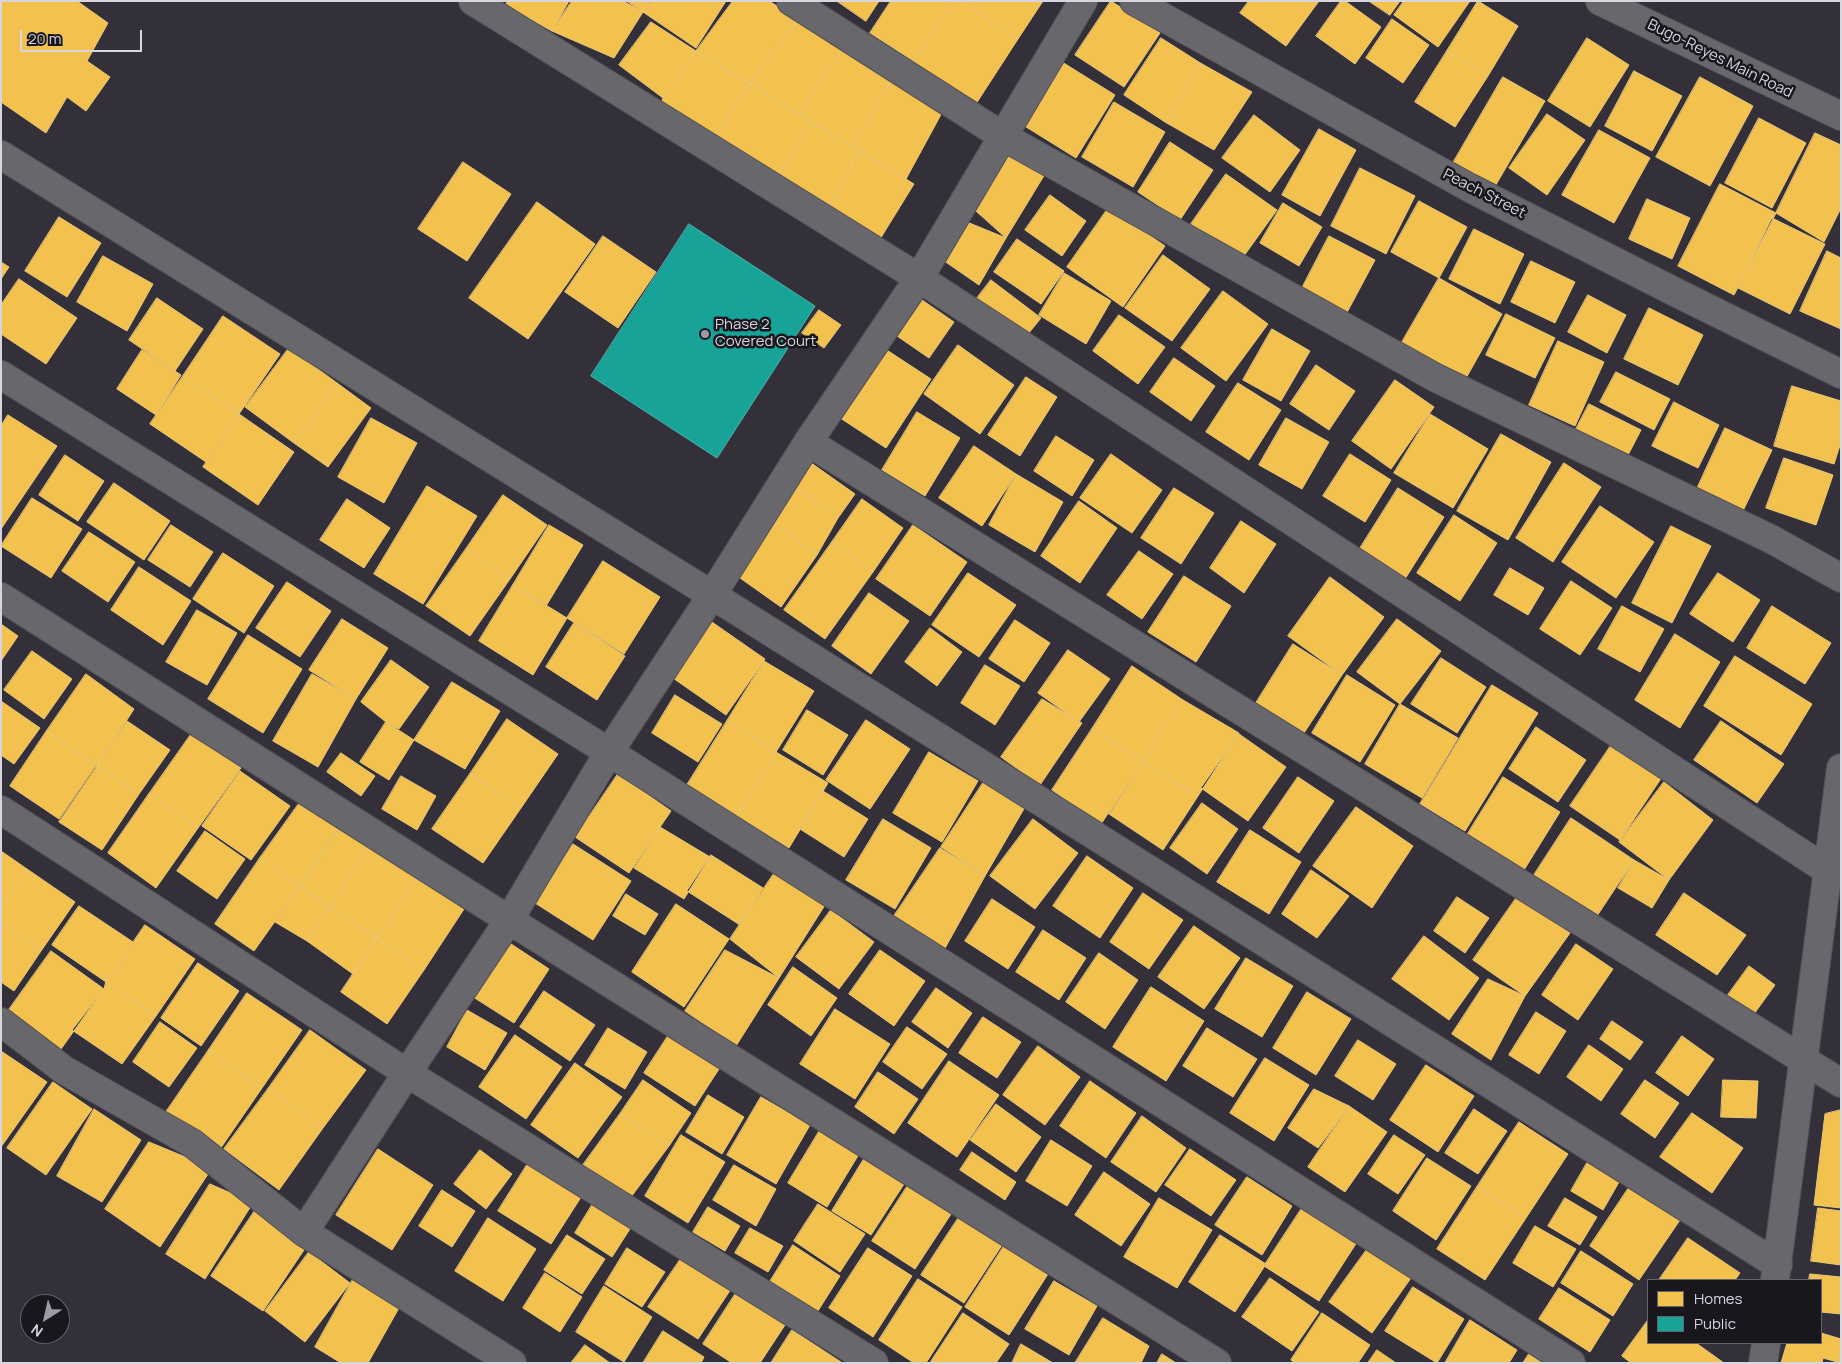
<!DOCTYPE html>
<html>
<head>
<meta charset="utf-8">
<style>
	body { margin:0 }
	#map { position:relative; width:1842px; height:1364px; overflow:hidden; background:#33303a; font-family:Manrope,sans-serif }
	canvas { display:block }
	.frame { position:absolute; inset:0; border:2px solid #d8d5df; pointer-events:none }
	.legend { position:absolute; left:1647px; top:1279px; width:175px; height:65px; box-sizing:border-box; background:#19171e; border:1px solid #65636b; margin:0; padding:6px 9px; list-style:none; font-size:15px; color:#d8d5df }
	.legend li { display:flex; align-items:center; gap:10px; height:25px }
	.legend b { width:25px; border:1px solid #65636b }
	.north { position:absolute; left:20px; top:1294px; width:50px; height:50px; box-sizing:border-box; background:#19171e; border:1px solid #65636b; border-radius:50%; rotate:215deg; font-size:14px; font-weight:700; line-height:20px; text-align:center; color:#d8d5df }
	.north::after { content:''; display:block; margin:auto; width:18px; height:22px; background:#9e9ba5; clip-path:polygon(50% 0,100% 100%,50% 72%,0 100%) }
	.scale { position:absolute; left:20px; top:30px; width:122px; height:22px; box-sizing:border-box; border:2px solid #d8d5df; border-top:0; padding-left:6px; font-size:15px; line-height:18px; white-space:nowrap; color:#d8d5df; -webkit-text-stroke:4px #19171e; paint-order:stroke }
</style>
</head>
<body>
<div id="map">
<canvas width="1842" height="1364"></canvas>
<div class="frame"></div>
<ul class="legend">
<li><b style="height:14px;background:#f2c14e"></b>Homes</li>
<li><b style="height:14px;background:#17a398"></b>Public</li>
</ul>
<div class="north">N</div>
<div class="scale">20 m</div>
</div>
<script>
const context = document.querySelector('canvas').getContext('2d');
context.lineJoin = 'round';
function paint(path, color) { context.fillStyle = color; context.fill(path, 'evenodd'); }
function stroke(path, color, width, dash) { context.strokeStyle = color; context.lineWidth = width; context.lineCap = dash ? 'butt' : 'round'; context.setLineDash(dash || []); context.stroke(path); }
function write(font, color, halo, rows, align = 'center') {
  context.font = font + ' Manrope,sans-serif'; context.lineWidth = 5; context.setLineDash([]); context.textBaseline = 'middle'; context.strokeStyle = halo; context.fillStyle = color; for (const [text, x, y, turn = 0] of rows) {
    context.save(); context.translate(x, y); context.rotate((+turn || 0) * Math.PI / 180); context.textAlign = isNaN(turn) ? turn : align; if (halo) context.strokeText(text, 0, 0); context.fillText(text, 0, 0); context.restore();
  }
}
const homes = new Path2D(`
	M1 1H77L108 23 87 61 110 77 86 111 67 97 46 133 1 102Z
	M508 1H569L552 31 519 13 506 4Z
	M572 1H623L643 12 614 58 552 31Z
	M627 1H649L643 12Z
	M650 1H726L696 48 643 12Z
	M733 1H769L798 19 750 84 696 51Z
	M837 1H879L866 21Z
	M891 1H953L913 61 870 33Z
	M953 1H961L1018 39 972 110 912 69 913 61Z
	M961 1H1043L1018 39Z
	M1111 1 1160 33 1124 87 1075 55Z
	M1249 1H1319L1286 46 1240 13Z
	M1341 1H1345L1381 27 1355 64 1316 36Z
	M1369 1H1400L1390 15Z
	M1404 1H1470L1438 47 1394 15Z
	M1478 1 1518 26 1488 76 1447 51Z
	M798 19 843 48 801 115 750 84Z
	M1392 19 1429 45 1403 83 1366 58Z
	M651 22 696 51 663 98 619 65Z
	M1161 38 1202 64 1165 122 1124 95Z
	M1587 38 1629 65 1590 127 1548 101Z
	M843 48 893 78 852 146 801 115Z
	M696 51 750 84 710 143 658 111 663 98Z
	M1447 51 1488 76 1455 127 1415 102Z
	M1062 62 1115 95 1076 158 1023 125Z
	M1202 64 1252 92 1214 150 1165 122Z
	M1634 71 1682 96 1652 151 1605 126Z
	M1503 77 1545 101 1494 188 1453 163Z
	M1700 77 1753 106 1710 186 1656 157Z
	M893 78 944 109 906 179 852 146Z
	M750 84 812 122 774 181 710 143Z
	M1114 102 1165 132 1133 187 1082 157Z
	M1547 114 1585 140 1547 195 1509 168Z
	M1254 115 1300 150 1270 192 1222 158Z
	M1759 118 1806 143 1772 208 1725 183Z
	M812 122 860 151 826 212 774 181Z
	M1319 129 1356 150 1320 216 1282 195Z
	M1599 130 1650 158 1614 223 1562 195Z
	M1815 133 1841 145V208L1824 242 1776 213Z
	M1170 142 1213 170 1180 220 1138 192Z
	M1005 144 1045 174 1006 238 967 203Z
	M860 151 914 184 877 244 826 212Z
	M463 162 511 194 467 261 418 229Z
	M1360 168 1415 196 1386 254 1331 226Z
	M1226 174 1277 210 1241 260 1191 224Z
	M1720 184 1776 213 1734 295 1678 266Z
	M1050 195 1086 221 1062 256 1025 230Z
	M1647 199 1690 218 1672 259 1629 239Z
	M1419 201 1467 227 1439 278 1391 252Z
	M537 202 595 244 528 339 469 298Z
	M1283 203 1322 227 1299 266 1260 243Z
	M1109 207 1165 246 1123 307 1067 267Z
	M59 217 101 243 67 297 25 271Z
	M1772 218 1825 244 1790 314 1738 288Z
	M962 220 1006 238 979 285 937 256Z
	M1474 229 1524 254 1500 304 1449 279Z
	M603 236 656 272 618 328 565 292Z
	M1329 236 1375 260 1343 320 1298 296Z
	M1017 239 1064 271 1041 304 994 272Z
	M1827 251 1841 258V329L1800 311Z
	M1163 255 1210 289 1172 341 1125 308Z
	M103 256 153 284 127 331 77 302Z
	M1531 261 1575 282 1555 323 1511 302Z
	M1 262 9 267 1 279Z
	M1064 273 1111 301 1086 344 1039 315Z
	M1439 278 1502 314 1465 380 1401 344Z
	M19 279 77 318 46 364 1 334V305Z
	M991 280 1041 318 1020 344 971 306Z
	M1223 291 1268 324 1226 381 1181 348Z
	M1588 295 1626 315 1607 353 1568 332Z
	M157 298 203 329 175 371 129 340Z
	M922 300 954 322 929 358 897 336Z
	M1649 308 1703 335 1678 385 1624 359Z
	M819 310 841 325 824 348 802 333Z
	M1506 314 1555 338 1535 378 1486 355Z
	M1119 315 1165 347 1138 384 1093 351Z
	M223 316 280 354 239 414 183 376Z
	M1272 329 1310 351 1281 401 1243 380Z
	M1558 341 1604 362 1575 426 1529 405Z
	M876 343 931 379 886 448 831 412Z
	M958 345 1014 385 980 434 924 394Z
	M289 348 337 383 294 443 245 407Z
	M142 350 181 375 156 415 117 389Z
	M1174 358 1215 386 1191 421 1150 392Z
	M1316 365 1355 391 1329 430 1290 404Z
	M1616 372 1670 399 1654 430 1600 402Z
	M183 376 239 414 206 462 150 424Z
	M1026 377 1057 397 1020 456 988 435Z
	M1395 380 1434 407 1391 469 1352 441Z
	M337 383 371 408 328 467 294 443Z
	M1238 383 1281 410 1249 460 1206 432Z
	M1792 386 1841 401V442L1834 464 1774 446Z
	M1674 402 1719 425 1698 468 1652 446Z
	M1589 404 1641 430 1626 459 1574 433Z
	M917 412 960 438 925 496 882 470Z
	M239 414 294 452 258 505 203 467Z
	M1430 414 1488 449 1453 508 1394 473Z
	M8 415 57 446 1 529V426Z
	M371 418 417 443 384 503 338 477Z
	M1286 418 1329 442 1302 489 1259 465Z
	M1725 428 1772 450 1742 513 1696 491Z
	M1501 434 1551 462 1508 540 1457 511Z
	M1056 436 1094 460 1072 496 1034 471Z
	M974 446 1016 474 982 526 939 498Z
	M1111 454 1162 490 1132 533 1080 498Z
	M1350 454 1391 480 1365 522 1323 496Z
	M65 455 104 481 78 521 39 495Z
	M1784 458 1833 475 1816 525 1766 508Z
	M807 460 855 494 838 518 790 485Z
	M1564 463 1601 487 1553 562 1516 538Z
	M1016 474 1063 502 1035 552 989 525Z
	M114 483 170 521 144 560 87 522Z
	M790 485 838 518 817 555 769 521Z
	M427 486 477 516 423 604 374 574Z
	M1174 488 1214 513 1181 564 1141 538Z
	M1398 488 1444 517 1405 579 1359 550Z
	M503 495 547 525 510 579 466 549Z
	M32 498 82 529 51 578 1 546Z
	M347 499 390 528 364 568 320 540Z
	M862 499 903 528 873 572 832 542Z
	M1079 501 1117 528 1080 583 1041 556Z
	M1600 506 1654 542 1616 598 1562 562Z
	M1454 515 1497 543 1460 601 1417 573Z
	M769 521 817 555 781 607 733 573Z
	M1241 521 1276 544 1244 593 1210 568Z
	M171 525 213 552 190 587 148 560Z
	M549 525 583 545 546 606 513 585Z
	M913 525 967 562 930 616 876 579Z
	M1671 526 1711 546 1672 623 1632 603Z
	M89 532 135 562 108 602 62 571Z
	M832 542 873 572 825 639 784 610Z
	M466 549 510 579 470 636 426 606Z
	M1139 551 1173 574 1142 619 1107 595Z
	M223 553 274 586 244 633 193 599Z
	M603 561 660 597 624 654 567 618Z
	M139 567 191 601 163 645 111 610Z
	M1510 568 1544 588 1528 615 1494 595Z
	M968 573 1016 605 979 657 932 625Z
	M1718 573 1760 600 1733 642 1690 614Z
	M1184 576 1231 606 1196 662 1148 632Z
	M1330 577 1384 617 1342 675 1288 636Z
	M1571 581 1612 608 1580 655 1540 629Z
	M287 582 331 611 300 657 256 628Z
	M513 585 567 618 533 675 479 641Z
	M869 593 909 621 871 674 832 646Z
	M1622 606 1664 629 1640 672 1598 649Z
	M1772 606 1831 643 1805 684 1747 648Z
	M197 610 237 633 207 685 166 662Z
	M342 619 388 648 356 699 309 670Z
	M1397 619 1441 651 1400 704 1357 672Z
	M709 620 765 659 726 715 670 676Z
	M1015 620 1050 643 1024 682 989 659Z
	M574 623 625 656 597 700 546 667Z
	M1 624 18 636 1 661Z
	M930 628 962 652 937 686 905 662Z
	M1675 634 1720 662 1680 728 1635 700Z
	M248 635 302 669 263 733 208 699Z
	M1293 644 1342 675 1304 733 1256 703Z
	M1068 650 1110 679 1079 722 1038 693Z
	M32 651 72 679 44 719 4 690Z
	M1735 656 1812 704 1781 755 1704 706Z
	M1441 658 1486 687 1457 733 1411 704Z
	M391 660 429 687 399 729 386 722 361 702Z
	M764 661 814 691 776 752 727 721Z
	M985 665 1020 686 995 725 961 703Z
	M1132 666 1183 700 1143 762 1092 729Z
	M86 674 134 709 97 766 46 732Z
	M312 674 356 699 318 767 273 741Z
	M1347 675 1395 705 1360 762 1312 733Z
	M452 682 500 711 465 769 414 740Z
	M1492 685 1538 713 1465 831 1420 804Z
	M675 695 722 724 698 762 652 733Z
	M1042 699 1082 723 1040 785 1001 757Z
	M1183 700 1239 733 1198 796 1143 762Z
	M1 701 40 728 14 764 1 755Z
	M1400 704 1458 738 1422 798 1365 764Z
	M807 710 848 735 823 775 783 750Z
	M507 719 558 754 521 808 470 774Z
	M866 720 910 749 870 809 826 780Z
	M127 721 170 750 139 794 97 766Z
	M727 721 776 752 737 816 687 785Z
	M1721 721 1784 764 1757 803 1694 760Z
	M386 722 414 740 389 780 360 762Z
	M1536 727 1586 760 1558 802 1509 769Z
	M1092 729 1143 762 1101 824 1052 790Z
	M46 732 96 765 59 819 10 786Z
	M192 733 241 768 198 828 149 794Z
	M1239 734 1286 767 1248 821 1201 788Z
	M1612 744 1662 777 1620 840 1570 806Z
	M776 752 828 783 789 848 737 816Z
	M929 752 978 781 942 842 893 813Z
	M341 753 375 776 361 796 327 772Z
	M1143 762 1198 796 1163 850 1109 814Z
	M97 766 139 794 102 850 59 822Z
	M240 771 290 806 251 860 202 826Z
	M470 774 521 808 483 863 432 829Z
	M618 774 671 811 629 873 575 837Z
	M401 776 436 796 417 830 382 809Z
	M1298 777 1334 801 1299 853 1263 828Z
	M1503 777 1560 812 1524 870 1467 835Z
	M985 780 1025 807 985 876 941 847Z
	M1664 782 1713 820 1669 880 1619 842Z
	M823 791 868 819 844 857 800 829Z
	M149 794 198 828 156 888 108 853Z
	M303 798 342 824 300 886 260 858Z
	M1202 803 1238 829 1207 874 1170 848Z
	M1356 807 1413 846 1372 908 1313 866Z
	M1571 818 1634 860 1597 916 1534 875Z
	M883 819 931 848 895 909 846 880Z
	M1033 819 1078 853 1035 909 990 876Z
	M340 826 371 846 330 907 300 886Z
	M660 827 710 857 684 899 634 868Z
	M1250 830 1301 862 1269 914 1217 882Z
	M205 831 245 859 217 899 177 871Z
	M573 844 631 881 593 940 535 903Z
	M371 846 418 878 377 938 330 907Z
	M940 848 985 876 944 950 894 916Z
	M1 851 27 869 1 907Z
	M711 855 763 888 740 925 687 891Z
	M1087 856 1133 888 1100 938 1053 906Z
	M260 858 300 886 254 951 215 924Z
	M1634 860 1669 880 1652 908 1618 888Z
	M27 869 75 902 41 951 1 923V907Z
	M1311 870 1349 896 1317 938 1282 914Z
	M775 872 825 905 779 978 730 939Z
	M418 878 464 909 424 970 377 938Z
	M300 886 330 907 307 941 275 922Z
	M1143 893 1183 920 1149 969 1110 942Z
	M1684 893 1746 935 1717 975 1656 935Z
	M626 894 658 914 645 935 613 916Z
	M1457 897 1489 918 1465 953 1434 931Z
	M1517 897 1570 933 1525 996 1473 960Z
	M992 899 1035 927 1008 969 965 941Z
	M676 904 729 939 684 1007 632 972Z
	M79 906 133 942 106 982 52 945Z
	M330 907 377 938 353 974 307 941Z
	M831 910 874 942 839 989 796 957Z
	M1 923 41 951 14 991 1 982Z
	M145 925 195 959 156 1016 106 982Z
	M1194 926 1240 958 1204 1009 1158 977Z
	M1043 930 1086 958 1059 1000 1016 972Z
	M1424 936 1479 978 1449 1020 1392 979Z
	M377 938 424 970 387 1024 341 992Z
	M505 940 549 969 514 1023 470 995Z
	M1576 944 1613 969 1578 1020 1542 995Z
	M725 950 779 978 736 1046 685 1011Z
	M880 950 925 981 894 1026 849 994Z
	M51 951 104 989 61 1049 8 1011Z
	M1099 953 1138 980 1105 1029 1066 1002Z
	M1246 958 1293 986 1262 1037 1215 1009Z
	M198 963 239 991 201 1046 161 1018Z
	M1749 966 1775 985 1754 1014 1728 995Z
	M793 967 837 998 811 1036 768 1005Z
	M1488 979 1525 996 1491 1060 1452 1034Z
	M106 982 156 1016 122 1064 72 1030 104 989Z
	M1151 987 1204 1021 1166 1081 1113 1047Z
	M936 988 972 1013 948 1048 912 1022Z
	M544 991 595 1025 570 1061 520 1027Z
	M1307 992 1351 1019 1316 1075 1273 1048Z
	M247 993 302 1030 262 1088 208 1051Z
	M835 1009 890 1044 855 1099 800 1064Z
	M467 1010 507 1033 485 1070 447 1047Z
	M1536 1012 1566 1031 1539 1074 1509 1055Z
	M983 1017 1021 1042 997 1078 959 1053Z
	M1612 1021 1643 1042 1630 1060 1600 1039Z
	M160 1022 197 1048 169 1087 133 1062Z
	M907 1027 947 1054 922 1089 883 1062Z
	M608 1028 647 1052 625 1089 585 1065Z
	M1207 1028 1257 1059 1233 1097 1183 1066Z
	M310 1030 366 1070 323 1128 268 1089Z
	M515 1035 562 1067 526 1119 479 1087Z
	M668 1036 719 1069 695 1106 644 1073Z
	M1682 1036 1714 1059 1688 1096 1656 1073Z
	M1358 1040 1396 1064 1373 1100 1335 1076Z
	M1589 1045 1623 1069 1601 1101 1567 1077Z
	M1038 1046 1080 1077 1045 1125 1003 1095Z
	M1 1051 47 1082 1 1147Z
	M208 1051 262 1088 218 1152 164 1115Z
	M1265 1058 1309 1085 1274 1141 1230 1113Z
	M949 1061 999 1095 957 1157 908 1123Z
	M575 1063 622 1097 578 1158 531 1125Z
	M1426 1065 1474 1096 1438 1152 1390 1120Z
	M878 1072 918 1099 894 1134 855 1107Z
	M643 1080 691 1113 669 1146 620 1114Z
	M1645 1080 1679 1103 1655 1138 1621 1114Z
	M1723 1080 1758 1081 1756 1118 1721 1117Z
	M1090 1081 1136 1113 1106 1158 1060 1126Z
	M53 1082 92 1109 46 1175 7 1148Z
	M268 1089 323 1128 279 1190 224 1149Z
	M1314 1089 1349 1106 1318 1148 1288 1128Z
	M708 1095 744 1117 722 1154 686 1132Z
	M761 1097 810 1125 776 1184 727 1155Z
	M996 1104 1041 1137 1016 1172 970 1140Z
	M1349 1106 1387 1132 1345 1192 1308 1167Z
	M94 1109 141 1140 102 1202 57 1176Z
	M1474 1109 1507 1131 1478 1174 1445 1153Z
	M1841 1110V1208L1814 1205 1825 1114Z
	M1692 1113 1743 1148 1712 1193 1660 1157Z
	M620 1114 669 1146 631 1197 583 1165Z
	M1142 1116 1186 1148 1156 1192 1111 1162Z
	M1519 1122 1568 1154 1526 1218 1477 1187Z
	M820 1130 859 1154 827 1207 788 1183Z
	M681 1135 725 1162 688 1223 645 1196Z
	M1394 1135 1425 1155 1398 1194 1368 1174Z
	M1051 1140 1092 1166 1067 1206 1026 1181Z
	M149 1142 212 1168 160 1247 105 1209Z
	M378 1149 433 1185 392 1250 336 1215Z
	M1190 1149 1236 1180 1211 1216 1165 1185Z
	M480 1150 512 1174 486 1209 454 1184Z
	M972 1152 1016 1182 1005 1200 960 1170Z
	M532 1157 585 1191 551 1244 498 1211Z
	M1427 1158 1471 1186 1436 1240 1393 1211Z
	M864 1159 904 1184 871 1235 832 1211Z
	M1587 1163 1619 1182 1603 1210 1571 1191Z
	M734 1165 776 1189 756 1226 713 1200Z
	M1104 1172 1150 1204 1121 1246 1075 1215Z
	M1247 1177 1292 1206 1262 1255 1215 1225Z
	M912 1179 955 1208 915 1269 872 1241Z
	M210 1184 233 1194 251 1206 205 1279 166 1254Z
	M1630 1186 1680 1220 1639 1280 1590 1246Z
	M1477 1187 1526 1218 1485 1280 1437 1249Z
	M442 1190 475 1211 452 1247 419 1226Z
	M597 1197 635 1221 612 1257 575 1233Z
	M1159 1198 1212 1230 1177 1288 1124 1257Z
	M1565 1198 1597 1217 1580 1245 1548 1226Z
	M818 1204 865 1234 840 1272 794 1241Z
	M1304 1205 1359 1239 1319 1301 1264 1266Z
	M708 1207 740 1226 725 1251 693 1232Z
	M1818 1208 1841 1211V1265L1811 1261Z
	M256 1209 308 1244 263 1311 211 1276Z
	M961 1214 1004 1242 964 1303 921 1275Z
	M488 1218 536 1249 503 1301 455 1271Z
	M1535 1226 1576 1249 1553 1287 1513 1263Z
	M750 1228 783 1246 768 1272 735 1253Z
	M567 1235 605 1259 582 1294 544 1270Z
	M1220 1235 1266 1264 1235 1312 1189 1282Z
	M1688 1238 1740 1273 1735 1280H1659Z
	M793 1245 840 1276 816 1314 769 1283Z
	M1004 1246 1048 1274 1009 1335 965 1307Z
	M627 1248 665 1272 642 1307 605 1284Z
	M868 1248 912 1276 873 1337 829 1308Z
	M1368 1248 1411 1278 1372 1333 1329 1302Z
	M1581 1251 1633 1284 1613 1316 1561 1283Z
	M309 1252 350 1283 305 1342 265 1311Z
	M682 1257 731 1289 698 1339 648 1307Z
	M357 1272 404 1299 368 1363H341L315 1347Z
	M545 1273 582 1297 560 1332 523 1308Z
	M1810 1274 1841 1277V1314L1821 1312V1280H1809Z
	M1270 1278 1319 1312 1292 1351 1242 1317Z
	M918 1279 962 1307 926 1363H914L879 1340Z
	M1054 1281 1097 1306 1069 1355 1025 1329Z
	M604 1286 652 1317 624 1362 576 1332Z
	M1413 1287 1464 1319 1437 1363 1385 1331Z
	M1559 1288 1610 1320 1590 1352 1539 1319Z
	M736 1293 785 1325 760 1363H732L703 1344Z
	M963 1313 1009 1344 996 1363H930Z
	M1322 1313 1370 1345 1358 1363H1295L1291 1360Z
	M1103 1318 1149 1346 1141 1363H1075Z
	M1470 1320 1517 1350 1509 1363H1445Z
	M1648 1320V1343H1696L1724 1363H1631L1622 1356Z
	M792 1330 841 1362V1363H771Z
	M663 1331 704 1357 701 1363H643Z
	M1821 1333 1841 1339V1363L1823 1358 1822 1363H1781L1787 1343H1821Z
	M1021 1344 1053 1363H1012Z
	M585 1345 610 1363H571Z
	M1377 1350 1396 1363H1368Z
	M1162 1354 1176 1363H1157Z
	M1529 1354 1542 1363H1523Z`);
paint(homes, '#f2c14e');
stroke(homes, '#eac77a', 1);
const public = new Path2D(`
	M689 224 815 306 717 458 591 376Z`);
paint(public, '#17a398');
stroke(public, '#51b2ad', 1);
const minor = new Path2D(`
	M473 1 919 278 1827 870
	M791 1 1004 137 1436 378 1771 539 1841 578
	M1134 1 1470 188 1679 294 1841 374
	M1 155 712 595 1778 1265
	M1 375 609 752 1571 1363
	M808 442 1841 1083
	M1 597 509 920 1217 1363
	M1 810 407 1073 874 1363
	M1 1022 64 1070 192 1143 304 1232 512 1363
	M304 1232 407 1073 509 920 609 752 712 595 808 442 919 278 1083 1
	M1775 1280 1841 768
	M1763 1363 1766 1343`);
const tertiary = new Path2D(`
	M1600 1 1841 116`);
stroke(minor, '#524f57', 30);
stroke(tertiary, '#524f57', 30);
stroke(minor, '#68676c', 28);
stroke(tertiary, '#68676c', 28);
for (const [x, y, r, color] of [
	[705,334,5,"#9e9ba5"]
]) { const dot = new Path2D(); dot.arc(x, y, r, 0, 2 * Math.PI); context.fillStyle = color; context.fill(dot); stroke(dot, '#19171e', 2); }
write('15px', '#d8d5df', '#19171e', [
	["Bugo-Reyes Main Road",1720,59,26],
	["Peach Street",1484,194,27]
]);
write('15px', '#d8d5df', '#19171e', [
	["Phase 2",715,325],
	["Covered Court",715,342]
], 'left');
</script>
</body>
</html>
